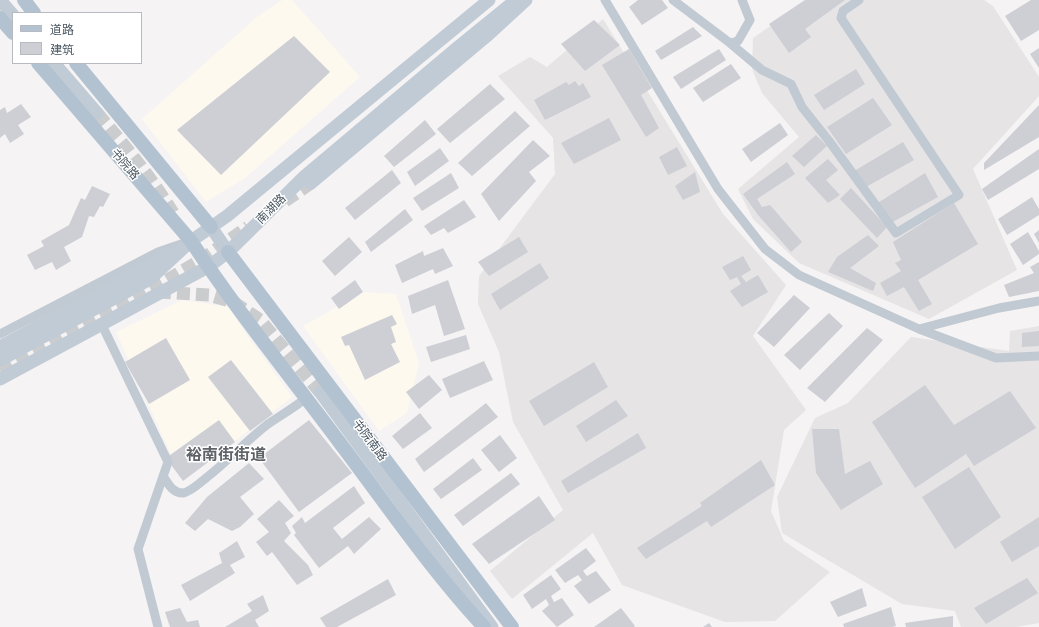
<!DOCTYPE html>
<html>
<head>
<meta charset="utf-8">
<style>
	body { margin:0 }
	#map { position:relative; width:1039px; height:627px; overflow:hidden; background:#f5f3f3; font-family:Commissioner,"Noto Sans SC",sans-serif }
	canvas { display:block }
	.legend { position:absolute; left:12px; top:12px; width:130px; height:52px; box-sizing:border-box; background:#fff; border:1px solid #b7bbc0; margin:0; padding:5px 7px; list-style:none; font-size:12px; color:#4a5661 }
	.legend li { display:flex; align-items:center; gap:8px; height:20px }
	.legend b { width:20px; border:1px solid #b7bbc0 }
</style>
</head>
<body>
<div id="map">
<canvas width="1039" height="627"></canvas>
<ul class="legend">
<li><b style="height:5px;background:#b3c2d1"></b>道路</li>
<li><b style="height:11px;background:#cdcfd5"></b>建筑</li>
</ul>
</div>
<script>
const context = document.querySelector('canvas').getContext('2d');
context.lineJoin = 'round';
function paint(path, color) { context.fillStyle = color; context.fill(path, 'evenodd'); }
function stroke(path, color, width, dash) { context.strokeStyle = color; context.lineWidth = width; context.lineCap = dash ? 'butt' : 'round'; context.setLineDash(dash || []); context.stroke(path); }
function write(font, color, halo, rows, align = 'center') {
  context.font = font + ' Commissioner,"Noto Sans SC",sans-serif'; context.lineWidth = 3; context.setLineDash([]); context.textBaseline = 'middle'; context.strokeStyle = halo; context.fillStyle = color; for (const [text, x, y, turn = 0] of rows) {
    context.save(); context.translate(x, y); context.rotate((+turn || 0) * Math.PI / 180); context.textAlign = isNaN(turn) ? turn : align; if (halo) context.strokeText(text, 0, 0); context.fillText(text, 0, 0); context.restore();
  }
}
paint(new Path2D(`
	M282 0H292L360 77 245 178 206 202 142 119 257 17Z
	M363 292 396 294 419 363 407 413 379 431 303 326Z
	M182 300 229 307 244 331 292 397 183 481 116 332Z`), '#fdf9ef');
paint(new Path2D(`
	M808 0H984L993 6 1039 77V96L973 169 1017 270 929 319 799 263 753 219 738 189 799 137 762 93 752 69 753 38Z
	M603 19 723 214 786 285 753 336 806 410 784 430 771 511 784 541 830 572 775 621 725 622 622 585 593 533 512 599 490 571 563 510 513 422 499 352 478 304 479 276 555 174 553 138 498 76 530 57 547 67Z
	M1039 326V623L1016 627H961L955 611 902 604 782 533 777 497 815 418 848 403 911 337 1009 351 1010 331Z`), '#e6e4e5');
paint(new Path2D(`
	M638 0H662L668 8 642 25 629 7Z
	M805 0H845L805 29 811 37 789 53 769 24Z
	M1031 0H1039V30L1021 41 1005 16Z
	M594 20 620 45 585 71 561 44Z
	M693 27 702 36 661 60 655 51Z
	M294 36 330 72 221 175 177 130Z
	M1039 48V68L1030 54Z
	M629 49 652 88 641 95 659 128 646 137 602 65Z
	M719 49 726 60 681 89 673 77Z
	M731 64 741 78 703 102 693 88Z
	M856 69 865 84 824 110 814 95Z
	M575 81 579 86 583 83 591 97 545 120 534 100 566 82 569 85Z
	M490 84 505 99 450 143 437 129Z
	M873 98 892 125 846 154 827 127Z
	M21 104 31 117 18 125 24 134 10 143 5 134 0 138V110L5 107 7 113Z
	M1039 105V137L984 170V163Z
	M515 111 530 126 472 176 458 163Z
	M609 118 621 140 574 164 561 143Z
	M425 120 436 134 394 167 384 156Z
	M780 123 788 135 751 162 742 149Z
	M816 135 827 146 804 167 792 156Z
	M533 140 550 156 529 172 536 181 499 221 481 194Z
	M903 142 914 160 866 187 854 171Z
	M677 147 687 166 668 175 659 157Z
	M440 148 449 161 415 186 407 172Z
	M1039 149V169L988 200 982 189Z
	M828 159 838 170 826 180 840 195 828 203 805 178Z
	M787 162 795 174 757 199 762 207 770 205 802 242 791 252 758 215 743 194Z
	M392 170 401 183 355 220 345 208Z
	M695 172 700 192 683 200 675 186Z
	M451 173 459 188 422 211 413 198Z
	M925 173 938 197 889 224 876 204Z
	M92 186 110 194 103 207 100 206 94 217 89 216 82 237 64 247 71 261 56 270 52 262 35 270 27 255 44 246 41 241 69 225 81 198 85 200Z
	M851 188 887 227 877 238 840 199Z
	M1032 197 1039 209V215L1007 235 998 219Z
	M464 200 476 217 448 233 444 228 431 235 424 226Z
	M954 203 978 244 918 280 932 304 919 311 904 287 887 296 880 283 901 271 895 263 901 260 893 242Z
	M405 209 413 220 371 252 365 242Z
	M1039 230V243L1034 234Z
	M1028 232 1039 251V254L1023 265 1010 244Z
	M868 235 879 246 850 268 876 283 873 291 828 272 837 257Z
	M349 237 362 252 335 276 322 261Z
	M519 237 528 252 489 276 478 262Z
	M443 248 453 266 435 274 433 269 402 283 395 265 423 251 424 256Z
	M743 256 751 270 741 276 746 282 758 275 768 292 742 307 730 291 741 284 737 277 730 280 722 267Z
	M1039 262V291L1009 297 1004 285 1034 273 1030 267Z
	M540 263 549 278 500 310 491 294Z
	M355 280 363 292 339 309 331 298Z
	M448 280 465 329 444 336 435 305 412 314 408 296Z
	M794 295 810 308 774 347 757 333Z
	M829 313 843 326 800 370 784 355Z
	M392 315 397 324 391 327 396 342 391 344 400 362 365 380 349 345 345 346 341 337Z
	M867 328 883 340 825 402 807 388Z
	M1039 331V346L1022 347V333Z
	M466 335 470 349 431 362 426 347Z
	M166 338 190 380 149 404 125 362Z
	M231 360 273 414 250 431 208 377Z
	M484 361 493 380 450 398 442 379Z
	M594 362 608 387 544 426 529 401Z
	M429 375 442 390 419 409 406 392Z
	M925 385 954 425 1010 391 1036 428 974 466 966 454 915 488 872 422Z
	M616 400 628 416 586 442 576 426Z
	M486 403 498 417 424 472 415 459Z
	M420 413 432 428 403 449 392 436Z
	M219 420 235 442 183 481 166 458Z
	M309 420 352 473 299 512 259 458Z
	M812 429H839L845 474 870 461 883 484 841 510 816 473Z
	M638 433 646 448 568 493 561 481Z
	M500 435 517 458 499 472 481 450Z
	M473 458 482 470 441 499 433 489Z
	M761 460 775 485 711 527 707 521 646 559 637 548 702 506 700 503Z
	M249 463 264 479 240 497 254 514 240 527 232 531 208 519 195 531 185 523 207 497Z
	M969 467 1001 517 955 549 922 497Z
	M511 473 520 484 463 526 454 515Z
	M354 486 365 503 333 528 342 539 369 517 381 529 354 554 348 546 319 568 294 535 296 533 292 526 302 517 305 523Z
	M539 496 555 520 489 564 472 544Z
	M279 500 294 516 285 523 291 533 284 541 308 565 313 575 297 585 272 552 267 556 256 542 269 532 257 519Z
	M1039 517V546L1012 562 1000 542Z
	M237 541 245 557 230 565 235 573 190 601 181 585 222 563 219 553Z
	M586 548 596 561 583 571 587 576 596 571 611 590 589 604 574 586 582 580 578 575 565 583 555 570Z
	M551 575 561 589 551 596 554 602 562 598 574 615 557 627 542 611 549 605 546 599 532 609 523 595Z
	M1027 578 1038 593 986 624 974 608Z
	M388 579 396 595 337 627H326L320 618Z
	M862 588 867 606 838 617 830 602Z
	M263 595 269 611 255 620 259 627H225L252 611 247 604Z
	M891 607 896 626 892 627H844L843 624Z
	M180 608 187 622 198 620 200 627H170L165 612Z
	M621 608 635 626 634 627H594Z
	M953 616V627H906L905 623Z
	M709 623 712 627H703Z`), '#cdcfd5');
stroke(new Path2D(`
	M97 113C125 146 151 177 173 213
	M285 201 311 183
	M158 292 209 295 233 302 260 320 320 392
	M0 370 147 292 201 260 248 227`), '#caccce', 13, [13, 6]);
stroke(new Path2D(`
	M605 0 718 189 765 249 799 275 919 329 996 358 1039 356
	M673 0 730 43 738 41 750 20 742 0
	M730 43 762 70 791 84 802 107 829 141 896 233 959 195 841 18 843 11 859 0
	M102 325 168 462 138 549 158 627
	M919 329 999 308 1039 301
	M0 334 158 252 187 242
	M163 476C168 483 172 493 183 493 190 492 200 483 206 478 228 461 246 441 268 424 281 415 294 408 306 398`), '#c1cad2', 9);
stroke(new Path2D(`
	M0 0 13 15
	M54 63 97 113
	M311 183 489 34 526 0
	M211 227 228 252
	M0 347 130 277 168 254
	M0 360 150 279 191 241 227 216 489 0
	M0 379 208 267 228 252 305 176 457 48 516 0
	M320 392 492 627`), '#c1cbd6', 13);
stroke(new Path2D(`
	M24 0 34 13
	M0 18 13 33
	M38 63 191 241C237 311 290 376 340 443 387 505 431 570 484 627
	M76 63 211 227
	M228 252 512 627`), '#b3c2d1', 14);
write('12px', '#4a5661', '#fff', [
	["书院路",125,164,49],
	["南湖路",271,209,-45],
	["书院南路",370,440,53]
]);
write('bold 16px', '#5f6368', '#fff', [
	["裕南街街道",226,455]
]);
</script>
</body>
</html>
